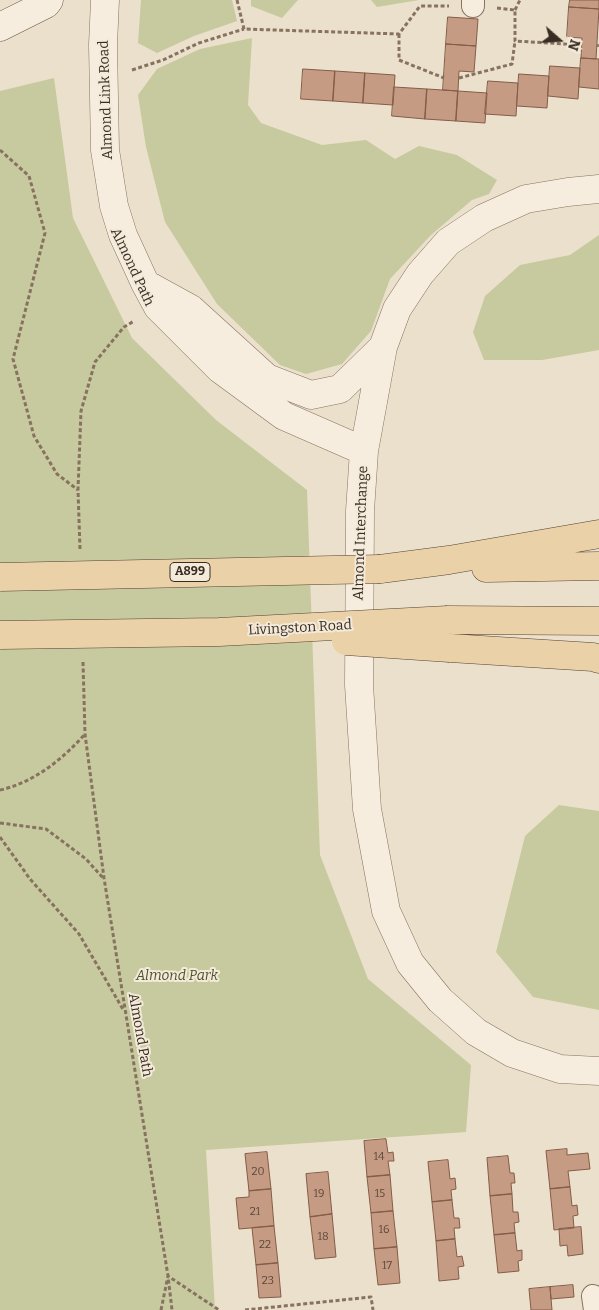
<!DOCTYPE html>
<html>
<head>
<meta charset="utf-8">
<style>
	body { margin:0 }
	#map { position:relative; width:599px; height:1310px; overflow:hidden; background:#ebe0cb; font-family:Bitter,serif }
	canvas { display:block }
	.north { position:absolute; left:534px; top:15px; width:50px; height:50px; -webkit-text-stroke:4px #f3eada; paint-order:stroke; rotate:109deg; font-size:14px; font-weight:700; line-height:20px; text-align:center; color:#392c22 }
	.north::after { content:''; display:block; margin:auto; width:18px; height:22px; background:#392c22; clip-path:polygon(50% 0,100% 100%,50% 72%,0 100%) }
</style>
</head>
<body>
<div id="map">
<canvas width="599" height="1310"></canvas>
<div class="north">N</div>
</div>
<script>
const context = document.querySelector('canvas').getContext('2d');
context.lineJoin = 'round';
function paint(path, color) { context.fillStyle = color; context.fill(path, 'evenodd'); }
function stroke(path, color, width, dash) { context.strokeStyle = color; context.lineWidth = width; context.lineCap = dash ? 'butt' : 'round'; context.setLineDash(dash || []); context.stroke(path); }
function write(font, color, halo, rows, align = 'center') {
  context.font = font + ' Bitter,serif'; context.lineWidth = 4; context.setLineDash([]); context.textBaseline = 'middle'; context.strokeStyle = halo; context.fillStyle = color; for (const [text, x, y, turn = 0] of rows) {
    context.save(); context.translate(x, y); context.rotate((+turn || 0) * Math.PI / 180); context.textAlign = isNaN(turn) ? turn : align; if (halo) context.strokeText(text, 0, 0); context.fillText(text, 0, 0); context.restore();
  }
}
paint(new Path2D(`
	M141 0H232L237 21 194 36 157 53 138 43Z
	M251 0H298L282 18 251 6Z
	M371 0H419L377 7Z
	M252 38 248 105 261 123 322 145 366 140 395 159 419 146 457 155 497 180 489 194 472 200 431 235 390 279 371 331 342 364 306 374 280 365 217 304 165 222 146 147 138 95 157 69 200 49Z
	M54 78 73 218 132 338 216 420 307 490 320 855 368 979 471 1065 466 1132 206 1150 215 1310H0V91Z
	M599 235V350L542 360H484L473 332 485 296 520 265 570 255Z
	M559 805 599 811V1010L533 997 496 952 525 836Z`), '#c7c99f');
const building = new Path2D(`
	M570 0H599V9L569 7Z
	M569 7 599 9 596 59 581 58 582 38 567 37Z
	M448 17 478 19 476 46 446 44Z
	M446 44 476 46 474 72 459 71 458 91 443 90Z
	M581 58 599 59V89L579 87Z
	M550 66 580 68 578 99 548 96Z
	M303 69 335 71 333 101 301 99Z
	M335 71 365 73 363 103 333 101Z
	M365 73 395 75 393 105 363 103Z
	M519 74 549 76 547 108 517 106Z
	M488 81 518 83 516 116 485 114Z
	M394 87 427 89 425 119 392 116Z
	M427 89 458 91 456 121 425 119Z
	M458 91 487 93 485 123 456 121Z
	M386 1139 388 1153 393 1152 394 1161H388L390 1175 367 1177 364 1141Z
	M567 1149V1155L588 1153 590 1169 568 1171 570 1187 550 1189 546 1151Z
	M267 1152 271 1189 249 1191 245 1154Z
	M508 1156 510 1173H514L515 1183H511L512 1194 490 1196 487 1158Z
	M448 1160 450 1179 455 1178 456 1189 451 1190 452 1200 432 1202 428 1162Z
	M328 1172 332 1214 310 1217 306 1174Z
	M390 1175 393 1211 371 1213 367 1177Z
	M570 1187 572 1206 577 1205 578 1215 573 1216 574 1228 554 1230 550 1189Z
	M271 1189 274 1226 239 1229 236 1198 249 1197V1191Z
	M512 1194 513 1212H518L519 1222 514 1223 515 1233 494 1235 490 1196Z
	M452 1200 454 1218H459L460 1228H454L455 1239 436 1241 432 1202Z
	M393 1211 397 1247 374 1249 371 1213Z
	M332 1214 336 1257 315 1259 310 1217Z
	M274 1226 278 1263 256 1265 252 1228Z
	M581 1227 583 1254 568 1256 567 1245 560 1246 559 1229Z
	M515 1233 517 1251 522 1250V1260L518 1261 519 1271 498 1273 494 1235Z
	M455 1239 457 1257 462 1256 464 1266 458 1267 459 1279 439 1281 436 1241Z
	M397 1247 400 1283 378 1285 374 1249Z
	M278 1263 281 1297 259 1298 256 1265Z
	M573 1285 574 1297 551 1299 550 1287Z
	M550 1287 552 1310H531L529 1289Z`);
paint(building, '#c69b84');
stroke(building, '#845c48', 1);
const minor = new Path2D(`
	M473 6V0
	M593 1296 595 1310`);
const tertiary = new Path2D(`
	M105 0 103 45 105 150 114 206 123 235 145 283 158 307 220 369 284 416 364 451
	M599 189 568 192 526 199 484 218 448 242 420 274 397 309 383 347 364 451 360 511 359 685 367 809 386 911 410 963 440 1000 476 1032 512 1053 560 1069 599 1071
	M151 287 191 309 267 378 311 395 340 389 383 347`);
const secondary = new Path2D(`
	M0 27 46 4 49 0`);
const primary = new Path2D(`
	M486 568 599 566
	M380 569 449 560 599 534
	M448 620 599 621
	M450 648 593 657 599 659`);
stroke(minor, '#877260', 24);
stroke(tertiary, '#877260', 29);
stroke(secondary, '#695443', 29);
stroke(primary, '#554134', 29);
stroke(new Path2D(`
	M237 0 244 29 399 34 420 6H449
	M497 8 515 10V41L582 45
	M515 10 520 0
	M399 34V60L444 78
	M597 46 599 45
	M132 70 163 60 199 43 244 29
	M459 78 512 64 515 41
	M0 150 29 176 45 233 13 359 34 436 57 474 78 490
	M80 549 78 490 81 411 95 362 124 327 134 321
	M83 662 85 734 104 878 168 1276 172 1310
	M0 790C33 783 63 759 84 735
	M0 823 46 829 86 859 103 878
	M0 837 30 879 79 934 124 1011
	M161 1310 168 1276 219 1310
	M245 1310 371 1297 373 1310`), '#877260', 3, [4, 2.5]);
stroke(minor, '#f7edde', 22);
stroke(tertiary, '#f7edde', 28);
stroke(secondary, '#f7edde', 28);
stroke(primary, '#ead1a7', 28);
const primaryBridge = new Path2D(`
	M0 577 380 569
	M0 635 219 632 448 620
	M346 641 450 648`);
stroke(primaryBridge, '#554134', 29, []);
stroke(primaryBridge, '#ead1a7', 28);
write('11px', '#5c483a', null, [
	["14",379,1157],
	["20",258,1172],
	["19",319,1194],
	["15",380,1194],
	["21",255,1212],
	["16",384,1230],
	["18",323,1237],
	["22",265,1245],
	["17",387,1266],
	["23",268,1281]
]);
for (const [x, y, w] of [
	[190,572,40]
]) { const box = new Path2D(); box.roundRect(x - w / 2, y - 9.5, w, 19, 4); context.fillStyle = '#f3eada'; context.fill(box); stroke(box, '#392c22', 1); }
write('bold 12px', '#392c22', null, [
	["A899",190,572]
]);
write('14px', '#392c22', '#f3eada', [
	["Almond Link Road",106,100,-92],
	["Almond Path",132,267,65],
	["Almond Interchange",361,533,-88],
	["Livingston Road",300,628,-3],
	["Almond Path",140,1035,80]
]);
write('italic 14px', '#4c532b', '#f3eada', [
	["Almond Park",177,976]
]);
</script>
</body>
</html>
